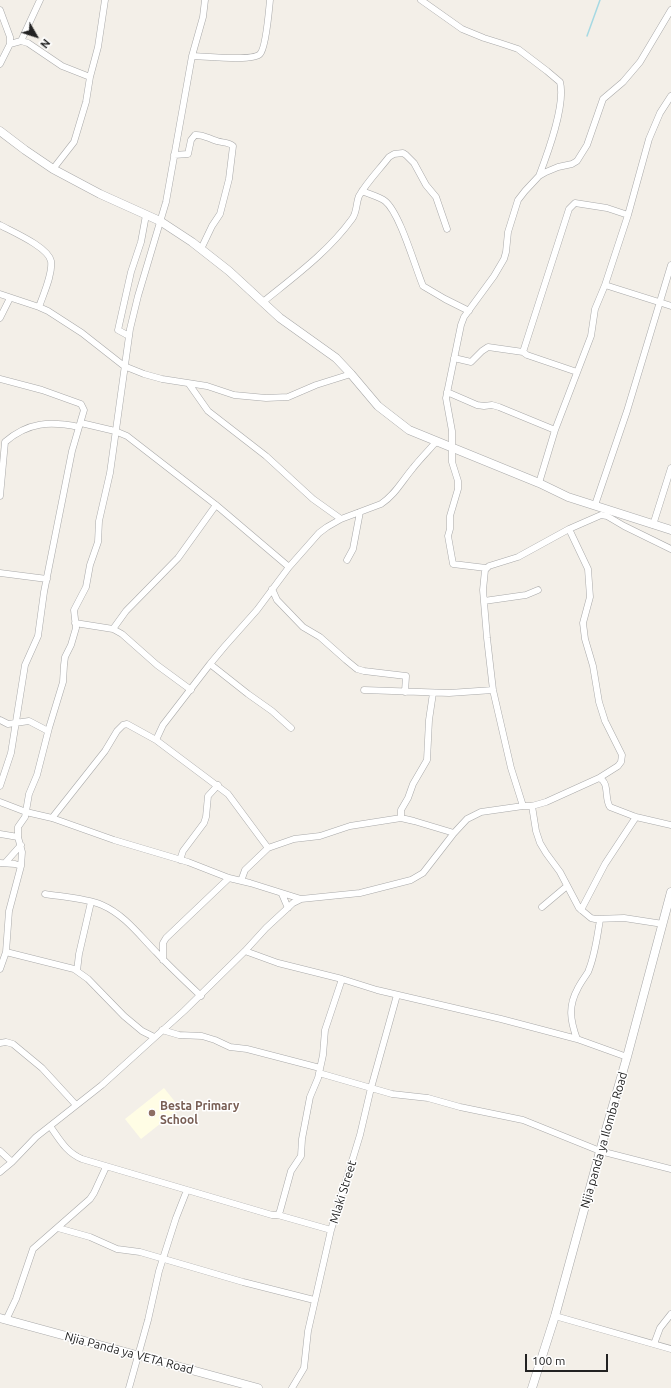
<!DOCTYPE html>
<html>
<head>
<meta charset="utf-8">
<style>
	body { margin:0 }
	#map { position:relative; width:671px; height:1388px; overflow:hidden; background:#f3efe8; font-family:Ubuntu,sans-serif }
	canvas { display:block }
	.north { position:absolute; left:16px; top:16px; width:40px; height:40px; -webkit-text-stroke:3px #fff; paint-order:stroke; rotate:129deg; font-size:11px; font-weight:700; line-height:16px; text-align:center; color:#222 }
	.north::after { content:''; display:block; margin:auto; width:14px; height:18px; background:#222; clip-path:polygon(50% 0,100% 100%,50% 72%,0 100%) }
	.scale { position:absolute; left:525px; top:1354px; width:83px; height:18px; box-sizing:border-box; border:2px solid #222; border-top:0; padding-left:5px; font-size:12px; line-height:14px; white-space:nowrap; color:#222; -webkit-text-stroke:3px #fff; paint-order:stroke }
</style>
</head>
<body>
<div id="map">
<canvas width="671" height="1388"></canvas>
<div class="north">N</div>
<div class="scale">100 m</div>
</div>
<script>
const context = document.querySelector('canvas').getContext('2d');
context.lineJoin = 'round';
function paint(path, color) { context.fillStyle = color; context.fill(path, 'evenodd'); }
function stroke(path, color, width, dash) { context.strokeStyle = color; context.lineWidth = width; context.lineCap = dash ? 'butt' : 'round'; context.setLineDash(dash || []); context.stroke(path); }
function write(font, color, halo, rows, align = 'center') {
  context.font = font + ' Ubuntu,sans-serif'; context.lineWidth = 3; context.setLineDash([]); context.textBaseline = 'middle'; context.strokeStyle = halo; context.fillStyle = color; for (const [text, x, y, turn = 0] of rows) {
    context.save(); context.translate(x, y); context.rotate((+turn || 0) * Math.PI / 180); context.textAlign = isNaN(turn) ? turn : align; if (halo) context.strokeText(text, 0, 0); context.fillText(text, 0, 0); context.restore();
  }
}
paint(new Path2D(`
	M164 1088 180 1108 141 1139 125 1119Z`), '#fffde5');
stroke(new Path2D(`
	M587 36 600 0`), '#a6d9e3', 1.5);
const minor = new Path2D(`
	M421 0 462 29 484 38 500 43 518 49 547 71 560 82C566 105 547 155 539 176
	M0 10 10 37V44L0 64
	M21 41 40 0
	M10 44 21 41 28 43 62 66 90 77
	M192 56C204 56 252 62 260 54 266 48 269 10 270 0
	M174 155 188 154 191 140 195 135C203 134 209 139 217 141 223 143 229 142 233 146L229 179 220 214 212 226 201 249
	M53 169 74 142 86 102 90 77 98 47 105 0
	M362 191C369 194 380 197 385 201 400 213 415 267 423 286L445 299 469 311
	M0 225C13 232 48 247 51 261 53 274 43 295 39 307
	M605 285 671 306
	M0 294 39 307 48 311 82 333 124 366 144 374 162 379 207 386 234 395 266 398 288 397 316 385 351 374
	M263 302C295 276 328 252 352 219 357 213 356 203 359 196 367 182 379 170 389 157L394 154 403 153 406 155 414 163 426 185 436 197 447 229
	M0 318 10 298
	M129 336 118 330 131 272 141 242 146 215
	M454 358 471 362 482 351 488 347 523 352
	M577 372 527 355 523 352 569 209 575 203 607 208 628 215
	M0 379 42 390 81 404 84 410 72 451 44 592 38 636 25 665 11 753 0 786
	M189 384 208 411 266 456 313 499 341 519
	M447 392 477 405 484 406 492 405 499 407 555 430
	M81 423 115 431 127 436 216 505 289 567
	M539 483 555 430 591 336 595 309 605 285 628 215 649 139 660 113 671 96
	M0 496 5 442C28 422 50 421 79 427
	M595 505 627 411 671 265
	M653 525 671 468
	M569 529 588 569 590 597 583 623 585 639 593 666 599 702 605 721 622 755 621 762 618 766 599 778
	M347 560 353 549 360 512
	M486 568 453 564 448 536 450 529V516L458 489V481L452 462V431L446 398 461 325 464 317 494 276 504 259 506 252 508 232 518 200 525 191 539 176 546 172 558 167 572 164 577 161 587 145 603 99 623 82 640 62 671 10
	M0 573 47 579
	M272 589 277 600 303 627 320 637 346 660 357 669 364 671 406 676 405 692
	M484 601 526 595 538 590
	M75 623 113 629 122 634 157 665 191 690
	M113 629 126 611 178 558 216 505
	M210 664 248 694 272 711 291 728
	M364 690 449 693 493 690
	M0 720 8 724 29 721 48 731
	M156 740 163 725 210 664 225 646 257 610 289 567 319 533 327 527 341 519 381 504C395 495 402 481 413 468 420 459 428 451 436 442
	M0 802 26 812 52 818 114 840 188 862 229 878 250 883 301 899
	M523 806 511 768 493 690 487 638 483 590 485 570 489 566 518 557 569 529 601 515 607 516 624 526 671 549
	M532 806 536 831 540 843 546 853 560 872 579 908 591 918 595 919 624 918 663 924
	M52 818 105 751 117 731 123 725 127 724 156 740 228 794 268 848
	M401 818V810L408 798 413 784 427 760 429 720 433 693
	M0 834 18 837
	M180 860 183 851 204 823 206 817 208 796 218 785
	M0 863 15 864 21 866
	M5 863 21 845
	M241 881 245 870 268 848 294 839 320 836 350 826 401 818 414 821 454 833
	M45 894C64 897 85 898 102 905 125 915 140 936 157 953 171 968 186 982 201 996
	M282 894 288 908
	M542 907 567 886
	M581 910 605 864 636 817
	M245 951 278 963 342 979 377 990 501 1019 577 1039 627 1057
	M6 952 74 969 88 979 124 1016 142 1031 154 1037
	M163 960V943L166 938 229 878
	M0 969 6 952 9 911 21 866 22 852 18 837V827L25 817 29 794 37 775 49 728 63 682 64 665 65 657 71 645 76 628 74 610 86 587 90 565 98 542 99 521 110 473 130 329 138 296 166 202 192 56 203 17 205 0
	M77 971 79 954 91 902
	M162 1030 179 1035 202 1036 215 1040 230 1047 247 1049 320 1068
	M577 1039C570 1020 568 1006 578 988 581 982 585 977 588 972 595 956 597 937 600 920
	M0 1043 6 1042 13 1044 42 1068 76 1105
	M319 1073 392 1094 428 1098 460 1107 523 1120 600 1151 671 1169
	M50 1126C60 1140 66 1152 82 1159L272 1215H278L280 1211 291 1171 301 1156 302 1139 310 1097 318 1078 323 1055 325 1030 342 979
	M0 1151 12 1162
	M0 1172 12 1162 36 1137 102 1085 184 1011 245 951 266 928 293 903 301 899 360 893 411 880 423 873 454 833 467 819 481 812 523 806H532L546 802 599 778C610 782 604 799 610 807L636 817 671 825
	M278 1215 331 1230
	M58 1228 90 1237 117 1249 140 1252 243 1282 314 1300
	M555 1316 671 1349
	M6 1320 16 1299 33 1249 90 1199 94 1193 106 1167
	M654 1344 660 1328 671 1314
	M129 1388 148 1320 159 1271 176 1218 187 1190
	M292 1388 304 1368 308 1331 331 1230 360 1135 371 1088 397 995`);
const tertiary = new Path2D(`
	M0 131 25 150 53 169 100 194 160 221 192 242 229 271 280 318 336 358 351 374 378 406 409 430 539 483 568 497 671 530
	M0 1318 258 1388
	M532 1388 555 1316 605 1133 627 1057 671 892`);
stroke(minor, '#a9a9a9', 7);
stroke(tertiary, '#a9a9a9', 9);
stroke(minor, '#fff', 6);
stroke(tertiary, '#fff', 8);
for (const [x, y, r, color] of [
	[152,1113,4,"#8d6e63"]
]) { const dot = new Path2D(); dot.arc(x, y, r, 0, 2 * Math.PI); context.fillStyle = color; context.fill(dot); stroke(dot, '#fff', 1.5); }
write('bold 12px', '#785e54', '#fff', [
	["Besta Primary",160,1106],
	["School",160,1120]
], 'left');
write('12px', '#222', '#fff', [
	["Njia panda ya Ilomba Road",604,1140,-74],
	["Mlaki Street",343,1192,-73],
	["Njia Panda ya VETA Road",129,1353,15]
]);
</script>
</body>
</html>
